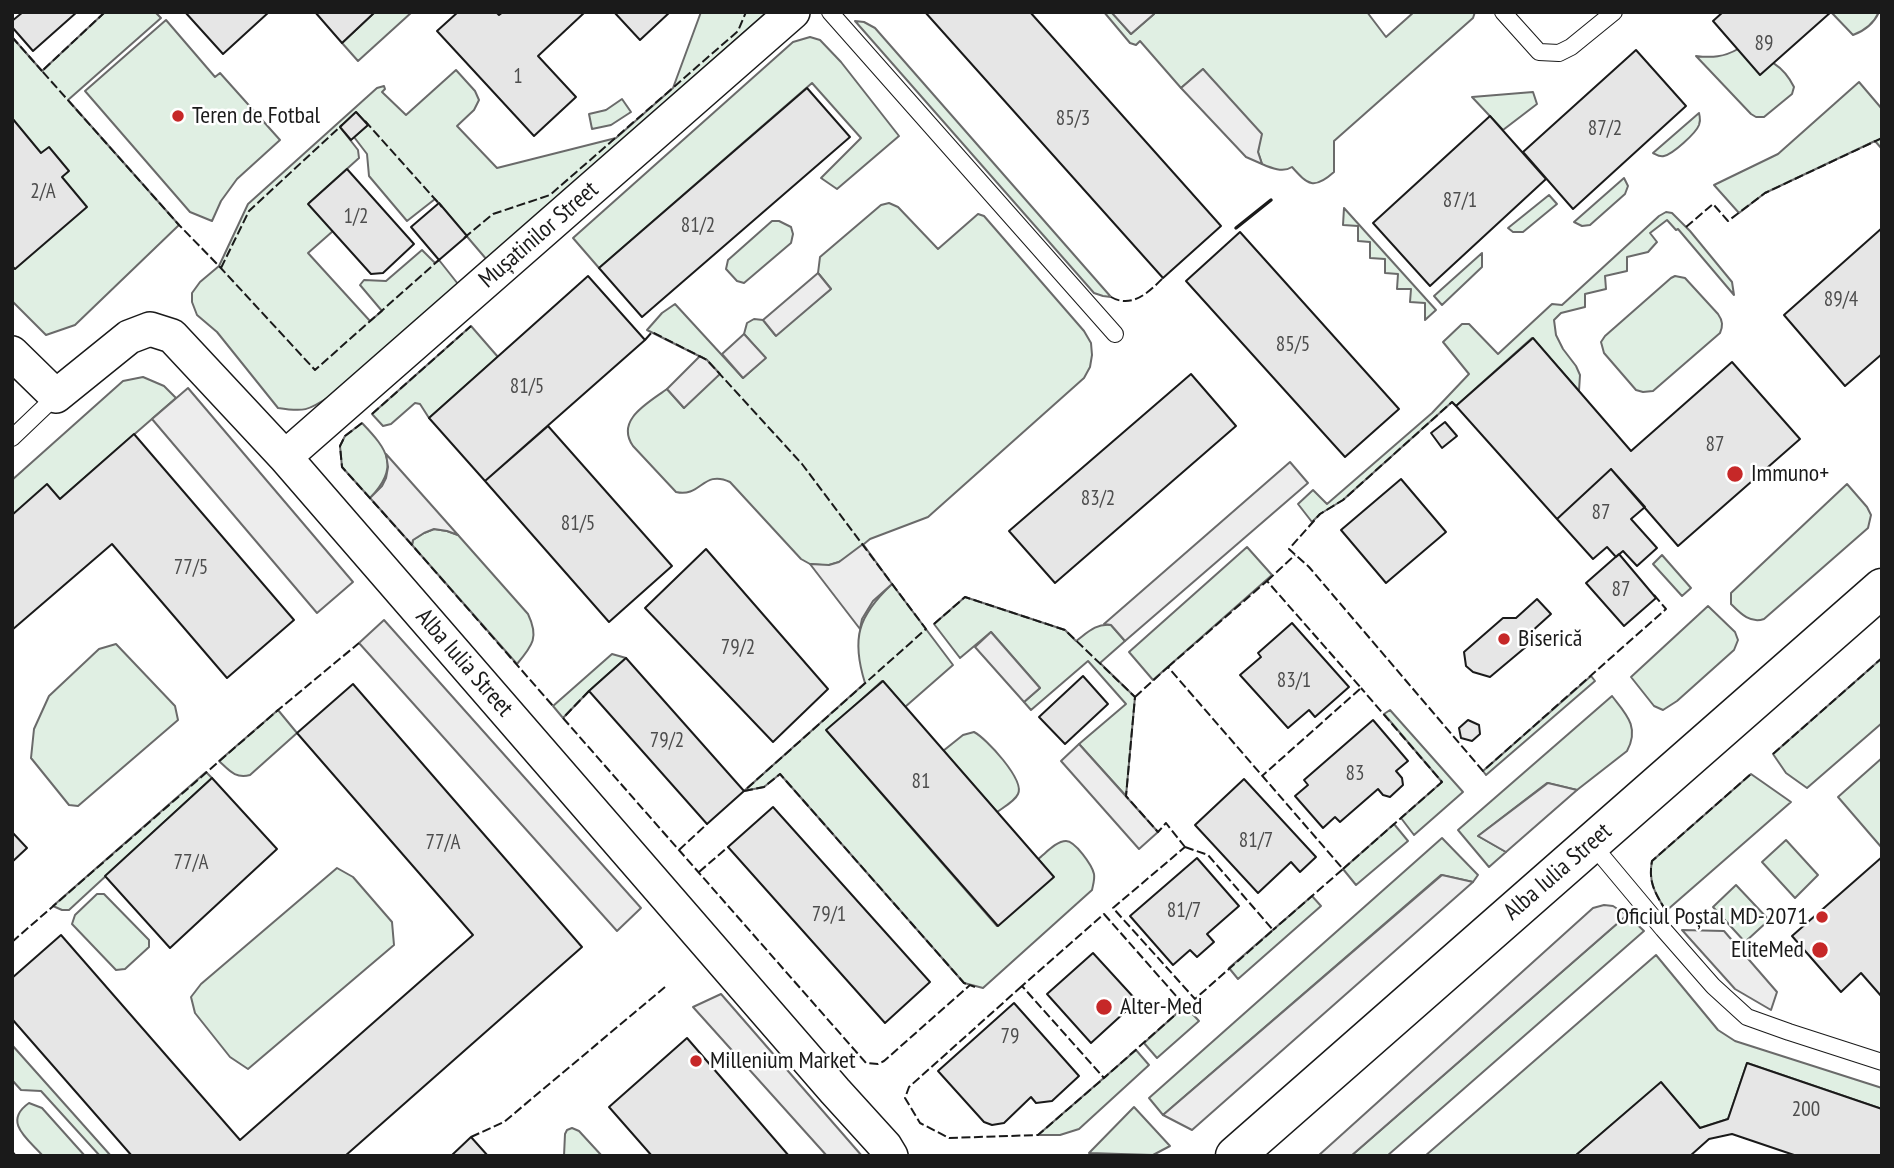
<!DOCTYPE html>
<html>
<head>
<meta charset="utf-8">
<style>
	body { margin:0 }
	#map { position:relative; width:1894px; height:1168px; overflow:hidden; background:#fff; font-family:"PT Sans Narrow",sans-serif }
	canvas { display:block }
	.frame { position:absolute; inset:0; border:14px solid #1a1a1a; pointer-events:none }
</style>
</head>
<body>
<div id="map">
<canvas width="1894" height="1168"></canvas>
<div class="frame"></div>
</div>
<script>
const context = document.querySelector('canvas').getContext('2d');
context.lineJoin = 'round';
function paint(path, color) { context.fillStyle = color; context.fill(path, 'evenodd'); }
function stroke(path, color, width, dash) { context.strokeStyle = color; context.lineWidth = width; context.lineCap = dash ? 'butt' : 'round'; context.setLineDash(dash || []); context.stroke(path); }
function write(font, color, halo, rows, align = 'center') {
  context.font = font + ' "PT Sans Narrow",sans-serif'; context.lineWidth = 5; context.setLineDash([]); context.textBaseline = 'middle'; context.strokeStyle = halo; context.fillStyle = color; for (const [text, x, y, turn = 0] of rows) {
    context.save(); context.translate(x, y); context.rotate((+turn || 0) * Math.PI / 180); context.textAlign = isNaN(turn) ? turn : align; if (halo) context.strokeText(text, 0, 0); context.fillText(text, 0, 0); context.restore();
  }
}
const green = new Path2D(`
	M105 12H155L161 18 68 100 179 225 75 325 46 335 12 301V37L42 71Z
	M375 12H412L358 61 342 43Z
	M701 12H767L487 260 435 199 407 221 369 176 367 154 354 137 368 125 356 112 340 127 358 150 359 158 309 203 333 231 308 253 370 321 382 311 360 285 364 280 386 281 422 250 435 263 439 260 458 284 330 396C308 411 304 412 278 408L217 332 197 315 192 302V293L200 282 219 266 248 204 377 88 384 86 385 89 382 92 406 115 456 70 475 91 479 100 474 110 457 126 497 168 616 138 673 88Z
	M1104 12H1112L1131 34 1154 14 1153 12H1367L1386 37 1414 12H1475L1473 18 1334 141V172C1314 190 1308 185 1292 167 1283 173 1271 168 1262 164L1258 152 1259 144 1203 69 1181 88 1140 41 1136 45 1130 43Z
	M1831 12H1879C1874 23 1864 31 1853 35Z
	M166 20 215 77 220 73 280 140 237 179 221 201 212 221 190 212 85 91Z
	M855 21 864 22 875 28 1111 297 1103 296 1094 293Z
	M810 37 820 40 841 62 899 136 837 189 821 178 861 138 812 83 599 268 573 238 793 42Z
	M1738 49C1764 58 1781 61 1794 87L1792 94 1764 117H1756L1751 114 1696 56C1712 58 1724 57 1738 49Z
	M1859 82 1882 109V149L1875 141 1765 193 1739 213 1714 185 1778 154Z
	M1533 92 1537 104 1503 130 1472 97Z
	M622 99 631 112 611 125 592 129 589 114 606 110Z
	M1699 113C1700 119 1701 119 1699 125 1696 133 1673 154 1664 156 1659 157 1657 155 1653 153Z
	M1624 178 1628 186 1625 194 1590 225 1582 226 1574 222Z
	M1549 195 1557 204 1523 232H1513L1508 228Z
	M889 203 898 207 938 249 978 214 984 216 1084 331 1091 343 1092 355 1090 367 1084 378 928 517 870 539 847 558 839 562 829 565H822L810 564 801 559 730 482C703 469 701 498 676 492L633 446C615 420 648 403 667 389L684 408 707 360 647 330 662 313 675 304 743 378 765 358 744 334 747 323 754 319 763 320 775 335 831 289 818 273 820 257 881 205Z
	M1344 208 1436 310 1425 320V303L1410 302 1411 289H1397L1398 274 1385 273V259L1370 258V242L1358 241V226L1343 225Z
	M1666 212 1672 213 1690 231 1732 282 1734 295 1678 229 1676 230 1667 220 1650 233 1657 242 1648 252 1627 257V271L1605 276 1606 289 1585 294V307L1561 313 1554 320 1556 335 1563 349 1576 366 1580 375 1579 391 1532 338 1456 406 1452 402 1343 500 1320 514 1312 522 1298 504 1313 490 1327 504 1432 413 1469 374 1443 342 1462 324H1469L1498 354 1552 304 1562 305 1659 216Z
	M772 221H779L791 227 793 234 791 243 744 283 737 281 726 269 728 260Z
	M1482 253V267L1442 305 1434 296Z
	M1675 276 1685 278 1718 314C1723 321 1723 326 1720 333L1653 391 1643 392 1636 390 1604 353 1601 342 1605 336 1671 278Z
	M471 326 498 357 429 418 420 404 415 403 391 424 383 426 372 414Z
	M143 377 164 386 176 398 60 499 12 515V480L123 381Z
	M362 423C388 450 400 467 370 498L342 467 340 446 345 436Z
	M1847 484 1867 507 1871 515 1868 528 1764 619C1750 624 1740 613 1731 604V593Z
	M434 529 447 531 458 535 528 614C539 637 533 645 517 664L412 545 413 540 424 533Z
	M1247 547 1272 575 1153 680 1129 652Z
	M1662 555 1691 588 1682 596 1653 564Z
	M892 584 953 665 905 707 882 681 827 731 997 926 1053 877 1038 859C1045 854 1056 841 1066 841 1075 841 1092 865 1094 874 1095 879 1093 885 1092 890L983 988 964 983 780 774 764 787 744 791 865 683C851 638 858 616 892 584Z
	M965 597 1065 630 1076 641C1087 633 1096 623 1111 625L1125 641 1100 663 1135 697 1126 796 1079 744 1126 704 1088 661 1031 710 1024 702 1040 688 991 632 960 658 934 624Z
	M1708 606 1735 632 1738 640 1734 650 1677 701 1663 710 1654 706 1631 677Z
	M116 644 175 706 178 720 78 806 69 805 31 758 34 729 49 696 99 649Z
	M612 654 626 658 589 691 563 718 553 706Z
	M1882 658V723L1807 788 1786 773 1773 754Z
	M1591 676 1595 681 1486 775 1483 771Z
	M1612 696C1626 714 1640 727 1627 751L1577 790 1547 783 1478 836 1506 852 1489 867 1458 830Z
	M278 710 297 733 250 775C235 779 229 770 219 761Z
	M1390 710 1463 792 1414 835 1401 818 1442 782 1384 714Z
	M974 732C986 738 1025 780 1018 794 1015 801 1004 807 997 812L943 751 963 735Z
	M1882 758V848L1838 797Z
	M206 772 212 778 69 910H62L53 906Z
	M1751 774 1791 802 1666 911C1655 893 1648 882 1652 861Z
	M1394 824 1408 841 1356 885 1343 869Z
	M1442 838 1478 875 1473 882 1441 875 1163 1115 1149 1098Z
	M1786 840 1818 875 1795 898 1762 862Z
	M337 868 353 877 392 922 394 945 248 1069 230 1057 195 1013 191 997 201 984Z
	M1736 885 1769 920 1745 942 1713 907Z
	M97 894H104L149 940V947L125 969 116 970 72 924 75 915Z
	M1312 896 1321 906 1238 979 1229 968Z
	M1627 915 1644 931 1387 1156H1351Z
	M1656 955 1718 1030 1735 1041 1882 1088V1109L1747 1063 1728 1119 1700 1128 1661 1083 1575 1156H1425Z
	M1185 1006 1199 1021 1157 1058 1144 1043Z
	M12 1045 111 1156H100L41 1091 21 1090 12 1080Z
	M1136 1050 1149 1065 1079 1129 1060 1135H1038Z
	M29 1103 42 1108 85 1156H43C28 1139 2 1122 29 1103Z
	M1134 1107 1170 1146 1153 1155 1089 1153Z
	M572 1128 579 1131 602 1156H564L565 1134 567 1130Z`);
paint(green, '#e0efe3');
stroke(green, '#6a6a6a', 2);
const parking = new Path2D(`
	M1153 12 1154 14 1131 34 1112 13Z
	M1203 69 1262 134 1258 152 1262 164 1246 157 1181 88Z
	M818 273 831 289 776 336 763 320Z
	M744 334 766 358 743 378 722 354Z
	M700 356 707 360 720 374 684 408 667 389Z
	M188 388 353 582 317 613 152 419Z
	M386 454 458 535 447 531 434 529 424 533 413 540 412 545 370 498 382 486 386 478 388 467Z
	M1290 462 1308 483 1125 641 1111 625 1104 624Z
	M863 544 892 584 873 601 862 619 860 629 810 564 829 565 839 562Z
	M384 620 641 908 617 931 359 643Z
	M991 632 1040 688 1024 702 975 647Z
	M1079 744 1158 832 1139 849 1061 761Z
	M1548 783 1577 790 1506 852 1478 836Z
	M1442 875 1473 882 1192 1130 1163 1115Z
	M1604 905 1613 906 1627 915 1351 1156H1318L1593 908Z
	M1682 930 1724 931 1777 992 1771 1010 1735 989Z
	M721 994 862 1156H827L693 1007Z`);
paint(parking, '#ededed');
stroke(parking, '#6a6a6a', 2);
const building = new Path2D(`
	M23 12H77L33 51 12 27V21Z
	M185 12H269L223 54Z
	M315 12H375L342 43Z
	M458 12H496L499 15 503 12H585L538 56 576 97 534 136 437 31Z
	M614 12H670L640 40Z
	M925 12H1030L1221 226 1163 278Z
	M1723 12H1831L1760 75 1713 21Z
	M1636 50 1686 106 1573 209 1523 152Z
	M807 88 850 137 642 317 599 268Z
	M356 112 368 125 351 140 340 127Z
	M1490 116 1546 179 1430 286 1373 223Z
	M12 118 41 153 49 147 69 171 62 177 87 207 15 269 12 266Z
	M347 169 414 244 383 273 371 274 308 204Z
	M439 203 467 236 439 260 411 227Z
	M1882 228V354L1845 386 1784 315Z
	M1240 232 1399 409 1345 457 1186 281Z
	M588 276 645 340 485 481 429 418Z
	M1533 338 1631 451 1732 362 1800 439 1678 546 1611 469 1557 519 1456 406Z
	M1191 374 1236 426 1055 583 1009 531Z
	M1445 422 1457 436 1442 448 1431 433Z
	M548 426 672 566 609 622 485 481Z
	M134 434 294 620 227 678 112 544 12 630V515L47 484 60 499Z
	M1611 469 1645 507 1631 519 1657 548 1637 566 1623 551 1616 557 1607 547 1593 559 1557 519Z
	M1401 479 1446 532 1386 583 1341 530Z
	M706 549 828 689 773 742 645 608Z
	M1619 554 1656 598 1624 626 1586 583Z
	M1537 599 1551 614 1530 633 1527 646 1490 677 1473 672 1466 666 1464 652 1503 618H1516Z
	M1292 623 1349 687 1315 717 1309 710 1288 728 1240 675 1261 657 1258 653Z
	M626 658 744 791 707 824 589 691Z
	M1083 676 1108 704 1065 744 1039 717Z
	M883 681 1054 877 998 926 826 730Z
	M353 684 582 947 345 1156H132L12 1019V978L61 935 240 1140 473 935 297 733Z
	M1373 720 1408 761 1396 771 1402 778 1403 785 1390 797 1383 795 1378 789 1340 822 1335 817 1323 828 1295 796 1308 785 1304 780Z
	M1468 720 1479 725 1480 734 1472 741 1461 738 1459 728Z
	M212 778 277 849 170 948 105 876Z
	M1244 779 1316 857 1300 872 1291 862 1258 893 1195 825Z
	M773 807 930 982 885 1023 728 847Z
	M12 832 27 848 12 862Z
	M1882 857V997L1861 973 1841 992 1792 936Z
	M1197 858 1239 906 1207 934 1214 942 1197 957 1190 950 1173 965 1130 916Z
	M1093 953 1137 1001 1091 1043 1047 994Z
	M1014 1003 1079 1076 1052 1101 1036 1103 1031 1097 1004 1123 992 1125 984 1122 938 1071Z
	M687 1038 789 1156H652L609 1107Z
	M1747 1063 1882 1109V1156H1797L1732 1134 1709 1139 1690 1156H1575L1661 1082 1700 1128 1728 1119Z
	M471 1137 488 1156H451Z`);
paint(building, '#e6e6e6');
stroke(building, '#1a1a1a', 2);
const service = new Path2D(`
	M830 12 1115 334
	M1503 12 1539 52 1559 53 1571 47 1614 12
	M12 438 56 396
	M1591 843 1663 929 1713 986 1747 1017 1789 1032 1882 1062`);
const minor = new Path2D(`
	M12 353 56 396 129 337 150 329 172 336 285 457 835 1091 885 1146 891 1156
	M285 457 793 12`);
const primary = new Path2D(`
	M1235 1156 1882 588`);
stroke(service, '#1a1a1a', 18);
stroke(minor, '#1a1a1a', 36);
stroke(primary, '#1a1a1a', 41);
stroke(service, '#fff', 16);
stroke(minor, '#fff', 33);
stroke(primary, '#fff', 38);
stroke(new Path2D(`
	M105 12 42 71 179 225 219 266 315 370 440 259
	M12 37 42 71
	M365 121 442 207
	M1686 227 1713 204 1728 221 1765 193 1882 138
	M464 238 493 214 550 195 738 31 746 12
	M221 268 249 211 342 125
	M1111 297C1132 309 1149 292 1163 278
	M645 340 652 332 707 360 802 464 926 629 744 791
	M1456 406 1452 402 1343 500 1320 514 1289 549 1309 567 1483 771 1666 609 1654 595
	M372 414 471 326
	M362 423 345 436 340 446 342 467 412 545 553 706
	M1267 581 1295 555
	M934 624 965 597 1065 630 1135 697 1126 796 1158 832 1166 823 1185 847
	M1168 667 1267 581 1361 688 1262 776
	M589 691 563 718 866 1063 878 1064 884 1061 970 985
	M1135 697 1168 667 1343 869 1273 930
	M1773 754 1882 658
	M744 791 764 787 780 774 964 983 975 987
	M1185 847 1208 855 1273 930 1195 999 1113 908Z
	M679 850 707 824
	M1343 869 1442 782 1361 688
	M699 872 728 847
	M1666 911C1655 893 1648 882 1652 861L1751 774
	M1104 914 1185 1006 1104 1078 1022 986Z
	M12 942 278 710 359 643
	M1022 986 909 1087 905 1098 920 1123 949 1138 1038 1135 1104 1078
	M471 1137 504 1122 665 987
	M12 1151 16 1156`), '#1a1a1a', 2, [9, 3.5]);
stroke(new Path2D(`
	M1236 228 1271 200`), '#1a1a1a', 3.5);
for (const [x, y, r, color] of [
	[178,116,7,"#c62828"],
	[1735,474,9,"#c62828"],
	[1504,639,7,"#c62828"],
	[1822,917,7,"#c62828"],
	[1820,950,9,"#c62828"],
	[1104,1007,9,"#c62828"],
	[696,1061,7,"#c62828"]
]) { const dot = new Path2D(); dot.arc(x, y, r, 0, 2 * Math.PI); context.fillStyle = color; context.fill(dot); stroke(dot, '#fff', 2.5); }
write('21px', '#4d4d4d', null, [
	["89",1764,44],
	["1",518,77],
	["85/3",1073,119],
	["87/2",1605,129],
	["2/A",43,192],
	["87/1",1460,201],
	["1/2",356,217],
	["81/2",698,226],
	["89/4",1841,300],
	["85/5",1293,345],
	["81/5",527,387],
	["87",1715,445],
	["83/2",1098,499],
	["87",1601,513],
	["81/5",578,524],
	["77/5",191,568],
	["87",1621,590],
	["79/2",738,648],
	["83/1",1294,681],
	["79/2",667,741],
	["83",1355,774],
	["81",921,782],
	["81/7",1256,841],
	["77/A",443,843],
	["77/A",191,863],
	["81/7",1184,911],
	["79/1",829,915],
	["79",1010,1037],
	["200",1806,1110]
]);
write('24px', '#1a1a1a', '#fff', [
	["Teren de Fotbal",192,116],
	["Immuno+",1751,474],
	["Biserică",1518,639],
	["Oficiul Poștal MD-2071",1808,917,"right"],
	["EliteMed",1804,950,"right"],
	["Alter-Med",1120,1007],
	["Millenium Market",710,1061]
], 'left');
write('24px', '#1a1a1a', '#fff', [
	["Mușatinilor Street",539,235,-41],
	["Alba Iulia Street",464,663,49],
	["Alba Iulia Street",1558,872,-41]
]);
</script>
</body>
</html>
